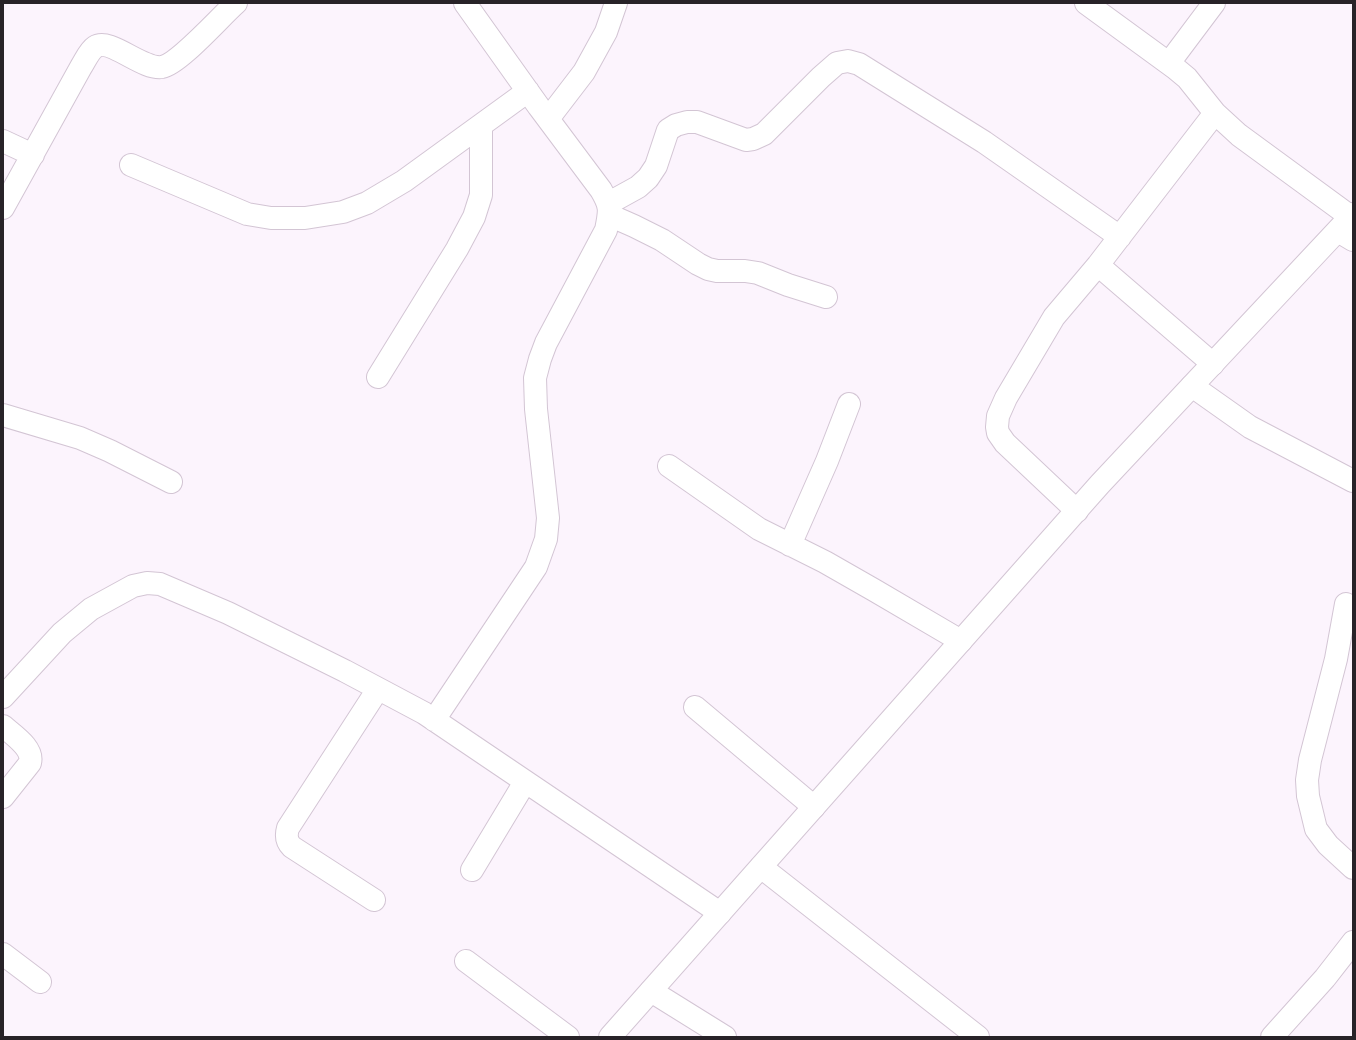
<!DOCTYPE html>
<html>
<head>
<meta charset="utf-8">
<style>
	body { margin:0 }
	#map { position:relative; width:1356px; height:1040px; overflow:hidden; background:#fcf4fd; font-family:"Work Sans",sans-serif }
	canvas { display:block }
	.frame { position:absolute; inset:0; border:4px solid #282328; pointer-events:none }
</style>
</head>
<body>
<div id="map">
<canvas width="1356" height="1040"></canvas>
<div class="frame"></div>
</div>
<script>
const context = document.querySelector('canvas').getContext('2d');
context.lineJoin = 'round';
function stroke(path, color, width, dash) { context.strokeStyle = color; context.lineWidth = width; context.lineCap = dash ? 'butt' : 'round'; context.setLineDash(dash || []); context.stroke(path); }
const minor = new Path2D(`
	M1086 3 1175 68 1187 78 1215 113 1239 135 1351 217
	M1169 63 1214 3
	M548 119 584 72 606 32 616 3
	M3 141 33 155
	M131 165 247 214 271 218H305L343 212 367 203 404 181 528 91
	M609 203 638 187 648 178 656 166 668 130 676 125 687 122H697L746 140 753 139 764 134 821 77 837 63 848 61 859 64 984 142 1120 237
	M3 208 81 67C85 61 89 51 95 47 110 37 142 70 162 67 179 64 221 16 236 3
	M609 215 634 226 662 240 698 264 708 269 717 271H745L758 273 788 285 826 297
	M1338 231 1353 240
	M1098 265 1213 364
	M378 377 457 249 474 217 481 195V126
	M1192 386 1250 427 1353 481
	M3 415 80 438 110 451 171 482
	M669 466 759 529 825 562 874 590 961 641
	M1077 511 1005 443 998 433 997 427 998 416 1006 398 1054 317 1098 265 1215 113
	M790 545 827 461 849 404
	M1346 604 1336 659 1310 760 1307 780 1308 796 1316 829 1328 845 1353 868
	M3 697 62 633 91 609 133 586 147 583 160 584 228 613 345 671 424 713 720 913
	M695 707 814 807
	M434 720 536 567 546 539 548 518 536 409 535 378 540 359 546 343 606 230C610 210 611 207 601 190L539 107 465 3
	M3 726C13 735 34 748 30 763L3 797
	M761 867 978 1037
	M472 870 525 782
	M374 900 292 847C286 841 286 835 288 828L378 689
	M3 954 40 982
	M466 961 568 1037
	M651 991 725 1037
	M1272 1037 1325 978 1353 942`);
const major = new Path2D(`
	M610 1037 1100 484 1353 214`);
stroke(minor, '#d3c5d4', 24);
stroke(major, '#d3c5d4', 24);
stroke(minor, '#fff', 22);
stroke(major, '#fff', 22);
</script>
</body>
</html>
